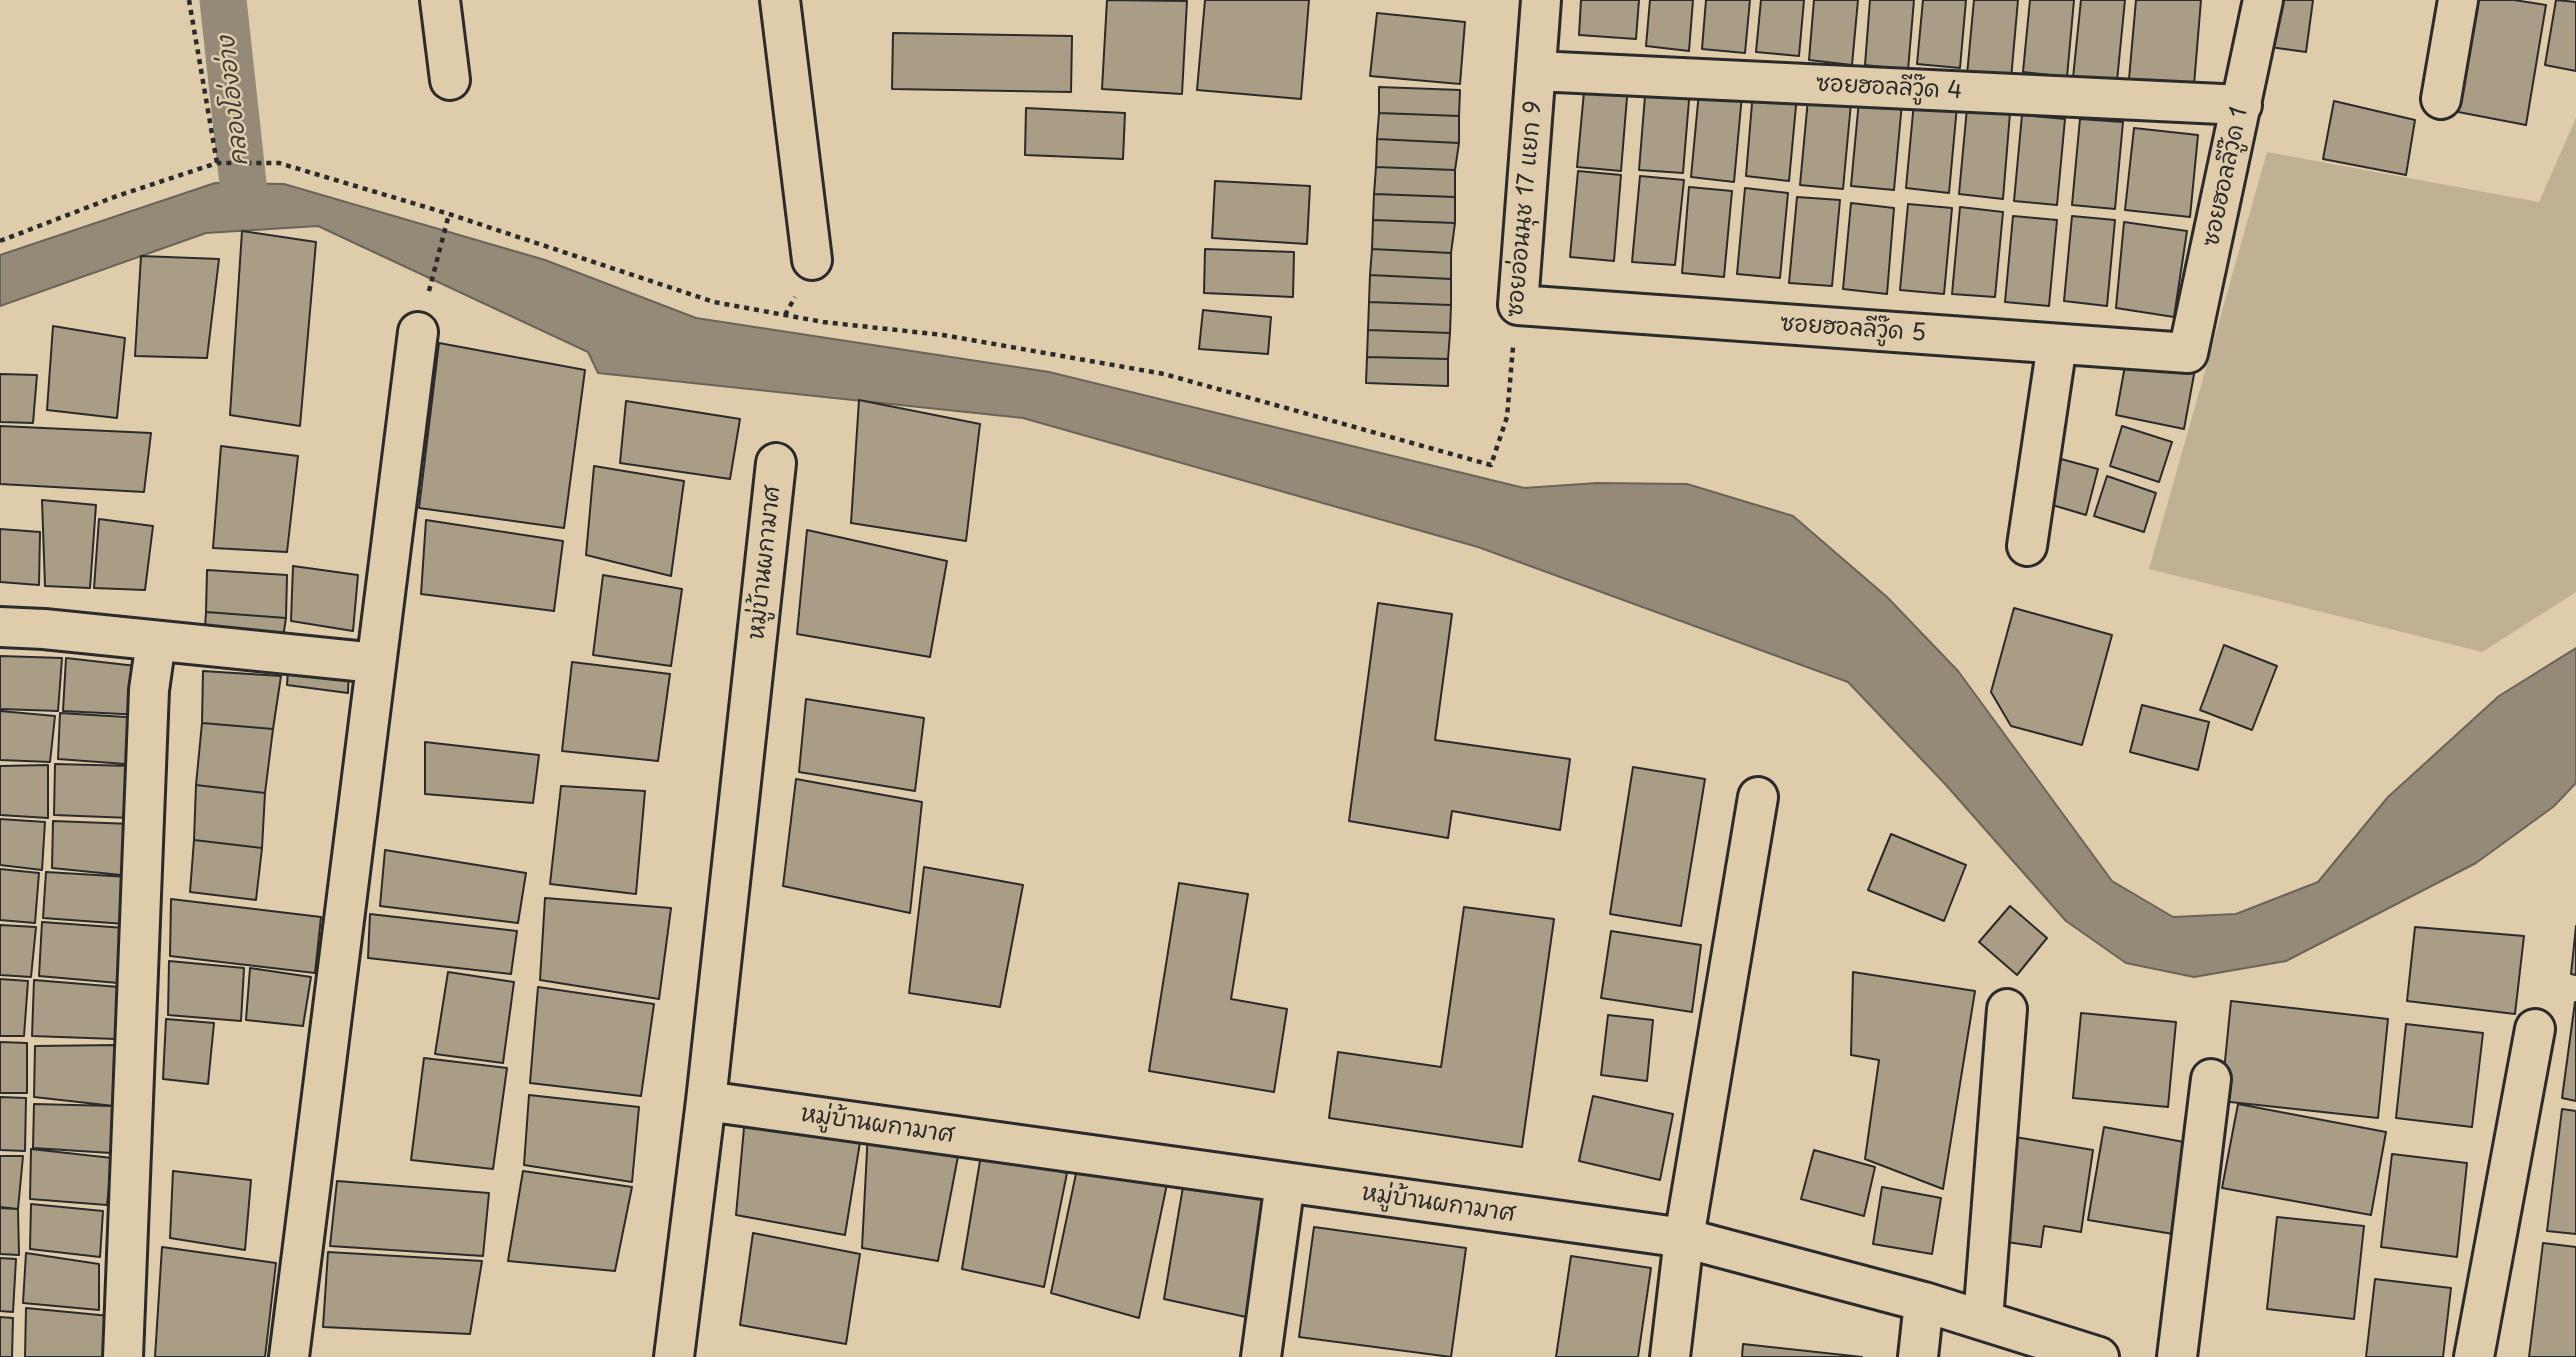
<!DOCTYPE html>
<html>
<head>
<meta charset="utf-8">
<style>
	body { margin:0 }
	canvas { display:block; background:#deccaa }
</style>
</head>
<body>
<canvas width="2576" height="1357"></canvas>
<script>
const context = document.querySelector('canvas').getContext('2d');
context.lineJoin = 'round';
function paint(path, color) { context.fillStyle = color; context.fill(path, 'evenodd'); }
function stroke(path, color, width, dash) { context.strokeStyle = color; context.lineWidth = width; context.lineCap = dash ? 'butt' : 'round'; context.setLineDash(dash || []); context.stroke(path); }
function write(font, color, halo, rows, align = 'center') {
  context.font = font + ' "Playpen Sans","Playpen Sans Thai",sans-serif'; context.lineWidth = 5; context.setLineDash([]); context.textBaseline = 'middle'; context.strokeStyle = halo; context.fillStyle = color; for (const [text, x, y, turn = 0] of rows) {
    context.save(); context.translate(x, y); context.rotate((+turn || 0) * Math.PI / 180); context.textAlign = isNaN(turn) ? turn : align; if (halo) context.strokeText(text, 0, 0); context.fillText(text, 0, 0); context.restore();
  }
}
paint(new Path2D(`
	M2576 118V592L2482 652 2149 569 2267 152 2539 202Z`), '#c0b195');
const water = new Path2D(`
	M215 183 284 184 545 260 696 318 1049 372 1524 488 1597 483 1687 484 1793 516 1887 597 1958 671 2112 881 2173 917 2236 914 2318 882 2388 797 2499 696 2576 648V783L2553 807 2476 863 2286 961 2194 977 2126 963 2066 921 1946 785 1848 682 1478 547 1023 418 598 373 588 352 318 226 206 233 0 306V255Z`);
paint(water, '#948a77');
stroke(water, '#6a6459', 2);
stroke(new Path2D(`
	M223 0 245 202`), '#948a77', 47);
const building = new Path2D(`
	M1107 0 1187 1 1182 94 1102 89Z
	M1205 0H1309L1301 99 1197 90Z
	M1581 0H1639L1636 39 1579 35Z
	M1650 0H1693L1689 51 1646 46Z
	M1706 0H1750L1745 53 1702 49Z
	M1761 0H1804L1799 56 1756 52Z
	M1814 0H1858L1852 65 1809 60Z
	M1870 0H1914L1908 70 1865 65Z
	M1923 0H1966L1960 68 1917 64Z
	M1974 0H2018L2011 79 1967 75Z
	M2030 0H2074L2067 77 2023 72Z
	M2081 0H2125L2117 81 2073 78Z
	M2136 0H2201L2194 85 2129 79Z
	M2276 0H2313L2306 52 2270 47Z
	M2475 0H2514L2546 5 2526 125 2453 111Z
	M2556 0 2576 2V71L2545 65Z
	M1377 13 1465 22 1460 84 1370 76Z
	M893 33 1072 36 1071 92 892 89Z
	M1585 81 1628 85 1621 171 1577 167Z
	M1646 84 1690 88 1683 173 1639 170Z
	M1379 87 1460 90 1459 116 1379 113Z
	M1753 91 1797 95 1789 181 1746 176Z
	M1699 92 1742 95 1734 182 1691 177Z
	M1808 99 1851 103 1843 189 1800 185Z
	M1859 100 1902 103 1894 190 1851 186Z
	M2334 101 2415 120 2406 175 2323 159Z
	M1914 102 1957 106 1949 193 1906 188Z
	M1026 108 1125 113 1123 159 1025 155Z
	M1967 108 2010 113 2003 199 1959 194Z
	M1379 113 1459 116V143L1377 139Z
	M2022 115 2065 119 2057 205 2014 201Z
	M2080 119 2123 122 2115 209 2072 205Z
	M2134 128 2198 135 2190 217 2125 210Z
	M1377 139 1459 143 1455 170 1376 167Z
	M1376 167 1455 170V197L1374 194Z
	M1578 171 1621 175 1614 261 1570 257Z
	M1640 176 1684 180 1675 265 1632 262Z
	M1215 181 1310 186 1307 244 1212 238Z
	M1689 187 1732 191 1724 277 1682 273Z
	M1745 188 1788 193 1780 278 1737 274Z
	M1374 194 1455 197V223L1373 220Z
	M1797 197 1840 200 1832 286 1789 283Z
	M1851 203 1894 208 1887 294 1843 289Z
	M1908 204 1952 208 1944 294 1900 290Z
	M1960 207 2003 212 1995 297 1952 294Z
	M2013 216 2057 220 2049 306 2005 302Z
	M2072 216 2115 220 2107 306 2064 301Z
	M1373 220 1455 223 1451 253 1372 249Z
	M2124 222 2187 231 2174 317 2116 308Z
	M242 231 316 242 300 426 230 415Z
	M1205 249 1294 252 1293 297 1204 293Z
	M1372 249 1451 253V279L1370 275Z
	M141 256 219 259 207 358 135 356Z
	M1370 275 1451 279V305L1369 302Z
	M1369 302 1451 305 1450 333 1368 330Z
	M1203 310 1271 317 1268 354 1199 349Z
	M53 326 125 338 117 418 47 410Z
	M1368 330 1450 333 1448 359 1367 357Z
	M439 343 585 370 564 528 419 508Z
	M2127 355 2195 369 2184 429 2116 415Z
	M1367 357 1448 359V386L1366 383Z
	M0 374 37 375 33 423 0 422Z
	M859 400 980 424 966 541 851 523Z
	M626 401 740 419 730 479 620 463Z
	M0 426 151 433 144 492 0 484Z
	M2122 426 2172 442 2159 482 2110 466Z
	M221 446 298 456 287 552 213 548Z
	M2061 459 2098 469 2086 515 2049 504Z
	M594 466 684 481 671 576 586 555Z
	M2107 476 2156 493 2144 532 2094 516Z
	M42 500 96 505 90 588 45 586Z
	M99 519 153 526 145 590 94 588Z
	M426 520 563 541 554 611 421 594Z
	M0 529 40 532 39 585 0 582Z
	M807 530 947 561 930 657 797 634Z
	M293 566 358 575 353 631 291 621Z
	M207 570 287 575 286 618 206 612Z
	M603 575 682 589 671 666 593 655Z
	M1378 603 1452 614 1435 740 1570 759 1560 830 1452 811 1448 838 1349 821Z
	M2014 608 2112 635 2082 745 2011 726 1991 692Z
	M206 612 286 618 281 650 204 642Z
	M2224 645 2277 666 2252 730 2200 710Z
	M0 656 62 658 58 711 0 709Z
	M289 657 349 665 348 693 287 685Z
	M66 658 145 667 142 715 63 711Z
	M572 662 670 674 658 761 562 751Z
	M203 671 281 676 273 729 202 723Z
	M806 699 924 718 915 791 799 772Z
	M2142 705 2209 722 2198 770 2130 752Z
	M0 711 55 716 50 762 0 760Z
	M60 713 142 718 139 765 58 759Z
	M202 723 273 729 265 793 196 785Z
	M425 742 539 755 533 803 425 794Z
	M55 764 133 766 131 818 54 815Z
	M48 765V818L0 815V766Z
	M1633 767 1705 779 1681 926 1610 914Z
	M796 779 922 802 910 913 783 886Z
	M196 785 265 793 262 848 194 840Z
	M561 786 645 791 636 894 550 884Z
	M0 819 45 822 42 870 0 865Z
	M53 821 132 824 131 876 52 868Z
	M1891 834 1966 865 1944 921 1868 890Z
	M194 840 262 848 256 900 190 892Z
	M385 850 526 873 518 923 380 906Z
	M924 867 1023 885 1000 1007 909 993Z
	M0 869 39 873 35 923 0 920Z
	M46 872 129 877 125 924 43 918Z
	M1179 883 1248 894 1231 999 1287 1009 1274 1092 1149 1071Z
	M545 898 671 908 659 999 540 980Z
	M171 899 321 917 315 973 170 956Z
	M2010 906 2047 938 2017 975 1979 942Z
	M1464 907 1554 919 1522 1147 1329 1118 1338 1052 1441 1067Z
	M370 914 517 931 511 974 368 958Z
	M42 922 125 928 118 983 39 976Z
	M0 925 36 927 31 977 0 975Z
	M2576 926V975L2571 974Z
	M2415 927 2524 936 2515 1014 2407 1001Z
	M1611 931 1701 945 1692 1012 1601 998Z
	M169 961 244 968 241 1021 168 1015Z
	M250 968 311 977 303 1026 246 1020Z
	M448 972 514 982 503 1063 435 1054Z
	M1853 972 1975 991 1943 1189 1865 1159 1879 1060 1851 1055Z
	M0 979 28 981 24 1036H0Z
	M34 980 119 987 116 1039 32 1036Z
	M538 987 654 1004 641 1096 530 1083Z
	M2231 1001 2388 1019 2378 1118 2221 1101Z
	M2575 1002 2576 1003V1101L2562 1098Z
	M2081 1013 2176 1022 2168 1107 2073 1098Z
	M1608 1015 1653 1020 1647 1081 1601 1075Z
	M166 1019 214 1023 208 1084 163 1079Z
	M2406 1024 2483 1033 2472 1127 2396 1118Z
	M0 1042 27 1043V1093H0Z
	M119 1045 114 1106 34 1097 35 1046Z
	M424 1058 507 1068 493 1169 411 1160Z
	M529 1095 639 1107 632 1182 524 1165Z
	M1593 1096 1673 1114 1660 1180 1579 1161Z
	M0 1097 26 1098 25 1151 0 1150Z
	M34 1104 114 1106 111 1153 33 1148Z
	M2238 1104 2386 1132 2371 1215 2222 1188Z
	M2562 1109 2576 1111V1234L2547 1231Z
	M745 1117 860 1142 845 1235 736 1215Z
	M2104 1127 2189 1143 2173 1234 2088 1220Z
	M868 1131 959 1151 938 1261 862 1248Z
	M2009 1136 2093 1150 2081 1232 2044 1226 2041 1247 1993 1240Z
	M31 1149 112 1158 107 1205 30 1199Z
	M1814 1150 1875 1167 1864 1216 1801 1199Z
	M2392 1154 2467 1163 2457 1257 2381 1247Z
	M981 1155 1067 1173 1044 1287 962 1269Z
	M0 1156H23L18 1209 0 1207Z
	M1077 1169 1167 1184 1139 1318 1051 1293Z
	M173 1171 251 1180 245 1250 170 1238Z
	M523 1171 632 1187 615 1271 508 1261Z
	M337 1181 489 1193 483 1256 330 1246Z
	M1184 1181 1271 1193 1246 1317 1164 1299Z
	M1882 1187 1941 1198 1932 1254 1873 1244Z
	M31 1204 103 1211 100 1257 30 1249Z
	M0 1208 18 1209 19 1255 0 1254Z
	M2277 1217 2364 1226 2354 1319 2267 1309Z
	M1314 1227 1466 1248 1451 1357 1299 1337Z
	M753 1233 860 1254 846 1344 740 1325Z
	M2543 1243 2576 1247V1357H2529Z
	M162 1247 276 1263 265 1357H155Z
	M328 1252 482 1261 470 1334 323 1327Z
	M26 1253 99 1264V1310L23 1303Z
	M1571 1256 1651 1268 1638 1357H1556Z
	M0 1258 16 1259 13 1312 0 1311Z
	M2375 1279 2451 1288 2443 1357H2366Z
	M26 1308 110 1316 105 1357H25Z
	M0 1317 13 1318 12 1357H0Z
	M1743 1344 1862 1357H1742Z`);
paint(building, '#a99d85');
stroke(building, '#2b2b2b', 2);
const minor = new Path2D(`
	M440 0 450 80
	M780 0 812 260
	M1541 0 1518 305 2188 353 2263 0
	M1536 71 2242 105
	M2441 99 2458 0
	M2027 546 2057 344
	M0 627 44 629 376 663
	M706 1101 1684 1238 1924 1302 2099 1357
	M1983 1320 2007 1009
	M123 1357 149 690 156 641
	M289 1357 418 332
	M674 1357 706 1101 776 463
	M1261 1357 1285 1182
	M1670 1357 1684 1238 1758 797
	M1918 1357 1924 1302
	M2177 1357 2211 1079
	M2474 1357 2535 1029`);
stroke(minor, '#2b2b2b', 44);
stroke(new Path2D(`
	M189 0 217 163
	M0 241 117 196 217 163H279L449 214 714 302 823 322 943 335 1164 374 1491 465 1507 417 1513 347
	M429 291 449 214
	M785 315 795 297`), '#2b2b2b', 4.5, [5, 5]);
stroke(minor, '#deccaa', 38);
write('23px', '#2b2b2b', '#deccaa', [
	["ซอยฮอลลีวู๊ด 4",1889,88,3],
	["ซอยฮอลลีวู๊ด 1",2226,177,-78],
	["ซอยอ่อนนุช 17 แยก 9",1525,209,-85],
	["ซอยฮอลลีวู๊ด 5",1853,329,4],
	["หมู่บ้านผกามาศ",765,563,-84],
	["หมู่บ้านผกามาศ",877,1125,8],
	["หมู่บ้านผกามาศ",1438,1204,8]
]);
write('italic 24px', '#403e3a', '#deccaa', [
	["คลองโอ่งอ่าง",234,101,-96]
]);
</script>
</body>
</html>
